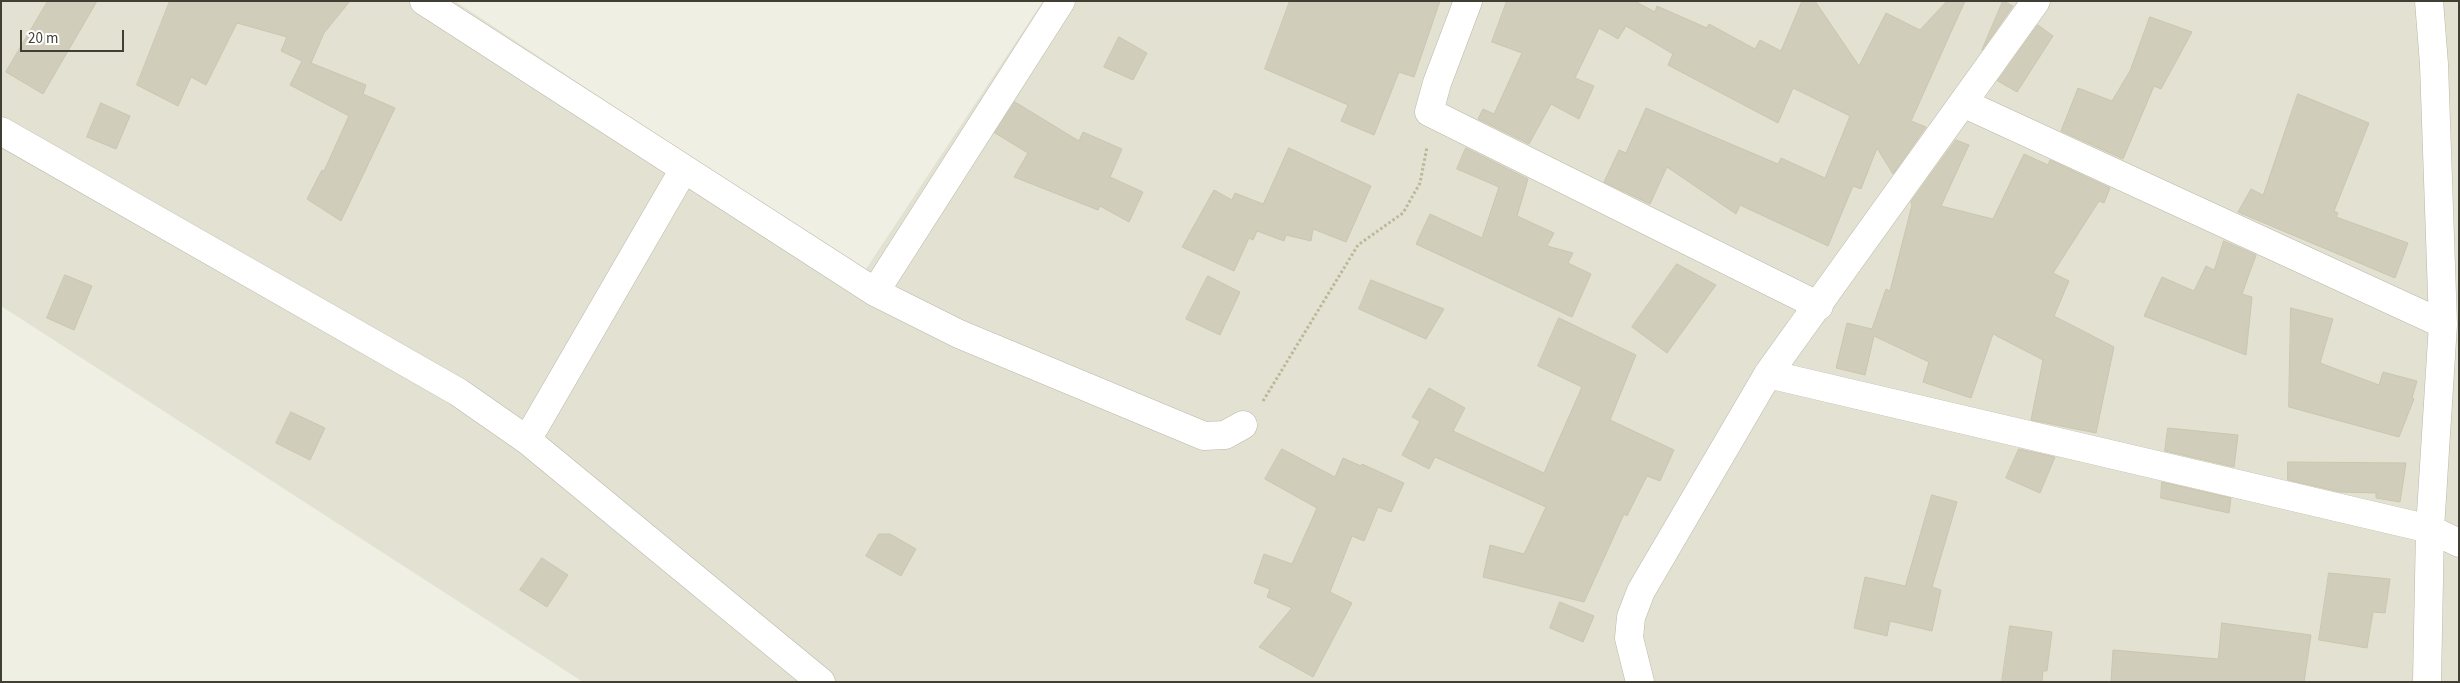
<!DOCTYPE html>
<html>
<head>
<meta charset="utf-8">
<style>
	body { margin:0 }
	#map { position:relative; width:2460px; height:683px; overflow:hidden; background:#f0efe3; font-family:"Source Sans 3",sans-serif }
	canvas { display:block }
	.frame { position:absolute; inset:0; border:2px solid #413f34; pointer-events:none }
	.scale { position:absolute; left:20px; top:30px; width:104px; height:22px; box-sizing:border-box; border:2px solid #413f34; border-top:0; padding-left:6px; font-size:15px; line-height:18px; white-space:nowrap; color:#413f34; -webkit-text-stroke:4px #fff; paint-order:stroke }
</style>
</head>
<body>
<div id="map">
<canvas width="2460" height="683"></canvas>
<div class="frame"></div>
<div class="scale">20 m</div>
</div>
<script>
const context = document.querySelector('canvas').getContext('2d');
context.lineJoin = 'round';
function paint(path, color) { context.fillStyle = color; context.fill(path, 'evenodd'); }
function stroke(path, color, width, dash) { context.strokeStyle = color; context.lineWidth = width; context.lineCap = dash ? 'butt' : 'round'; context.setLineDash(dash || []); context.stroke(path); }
paint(new Path2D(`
	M1 1H455L864 272 1043 1H2459V682H583L1 306Z`), '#e3e2d2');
const building = new Path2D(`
	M48 1H97L43 94 6 72Z
	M170 1H350L324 33 311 63 366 85 363 94 395 108 341 221 307 199 322 170 324 171 349 116 290 85 302 61 281 51 287 37 237 23 206 85 191 77 178 106 137 85Z
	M1290 1H1440L1414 77 1399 72 1374 135 1341 121 1348 105 1265 69Z
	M1507 1H1639L1638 3 1655 12 1657 6 1707 28 1709 24 1755 49 1760 40 1781 51 1802 1H1815L1859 66 1886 13 1920 30 1947 1H1965L1911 121 1926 127 1893 174 1877 148 1861 189 1853 186 1828 246 1740 205 1736 214 1667 167 1650 204 1604 182 1619 150 1626 153 1646 108 1778 164 1781 158 1825 178 1850 116 1793 88 1778 123 1668 65 1673 54 1626 26 1618 39 1599 28 1575 78 1594 86 1579 119 1551 104 1529 144 1478 119 1483 109 1494 114 1522 53 1492 42Z
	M2003 1 2013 6 1982 50Z
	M2150 17 2192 32 2161 89 2154 86 2123 159 2061 131 2078 88 2112 101 2130 71Z
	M2038 25 2053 36 2017 92 1998 81Z
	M1119 37 1147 53 1133 80 1104 67Z
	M2298 94 2369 123 2334 211 2338 213 2336 217 2408 243 2395 278 2238 212 2251 189 2263 195Z
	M1015 102 1079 141 1083 132 1122 149 1110 177 1143 192 1129 222 1100 206 1098 210 1014 177 1028 153 995 133Z
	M101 103 130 116 116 149 87 137Z
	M1956 140 1969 145 1941 206 1993 219 2024 154 2048 165 2050 160 2110 188 2104 203 2099 201 2053 273 2069 281 2054 316 2114 347 2096 433 2031 420 2043 360 1993 334 1971 398 1923 382 1929 362 1874 336 1865 375 1836 368 1847 323 1872 329 1886 289 1890 291 1912 205 1911 202Z
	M1289 148 1371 186 1346 242 1313 229 1311 241 1286 235 1284 241 1257 231 1253 240 1249 238 1234 271 1182 247 1214 190 1232 200 1235 193 1263 204Z
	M1466 148 1528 179 1517 216 1554 233 1547 246 1573 253 1568 263 1591 274 1572 317 1416 244 1430 214 1482 238 1499 187 1457 169Z
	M2224 241 2256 255 2242 294 2252 297 2246 355 2144 316 2162 277 2194 291 2206 266 2214 270Z
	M1677 264 1716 285 1667 353 1632 327Z
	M65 275 92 286 74 330 47 318Z
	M1208 276 1240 292 1220 335 1186 319Z
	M1371 280 1444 309 1426 339 1359 309Z
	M2291 308 2333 319 2320 363 2379 385 2383 372 2417 381 2412 398 2414 399 2399 437 2289 407Z
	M1559 318 1636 355 1610 420 1674 450 1660 481 1647 476 1627 516 1624 514 1584 602 1483 577 1490 545 1524 554 1546 507 1435 457 1429 469 1402 455 1420 421 1412 417 1429 388 1465 408 1453 431 1544 473 1582 387 1538 366Z
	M291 412 325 428 310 460 276 443Z
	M2168 428 2238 435 2234 467 2165 451Z
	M1282 449 1335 477 1343 458 1361 466 1362 464 1404 483 1391 512 1378 507 1364 541 1352 536 1330 592 1352 603 1313 677 1259 647 1292 608 1267 597 1270 589 1254 583 1264 554 1292 564 1317 508 1265 479Z
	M2019 449 2055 457 2040 493 2006 478Z
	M2288 462 2406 463 2400 502 2376 498V493L2340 492 2288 480Z
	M2162 482 2231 498 2229 513 2161 498Z
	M1932 495 1957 502 1932 587 1941 590 1932 631 1890 621 1887 636 1854 628 1865 577 1905 586Z
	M879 534H890L916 549 901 576 866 556Z
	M542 558 568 575 547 607 520 590Z
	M2329 573 2390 579 2385 613 2373 612 2367 648 2319 640Z
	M1560 602 1594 616 1583 642 1550 628Z
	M2222 623 2311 635 2304 682H2111L2113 650 2218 659Z
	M2010 626 2052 632 2047 671H2043L2042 682H2002Z`);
paint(building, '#d0cdba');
stroke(building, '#cbc6ae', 1);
const minor = new Path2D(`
	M424 1 875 292 959 334 1204 436 1225 435 1243 425
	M1468 1 1437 83 1429 112 1819 306
	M1963 103 2443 324
	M1 131 458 392 527 440 821 682
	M875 292 1061 1
	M1768 374 2430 529 2459 543
	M527 440 684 169
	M1640 682 1629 638 1631 617 1641 591 1768 374 2036 1
	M2427 682 2430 529 2443 324 2434 64 2429 1`);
stroke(minor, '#bab8a7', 29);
stroke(new Path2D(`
	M1263 401 1358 245 1403 213 1420 183 1427 147`), '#bbb799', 3, [2.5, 2.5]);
stroke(minor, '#fff', 28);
</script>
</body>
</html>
